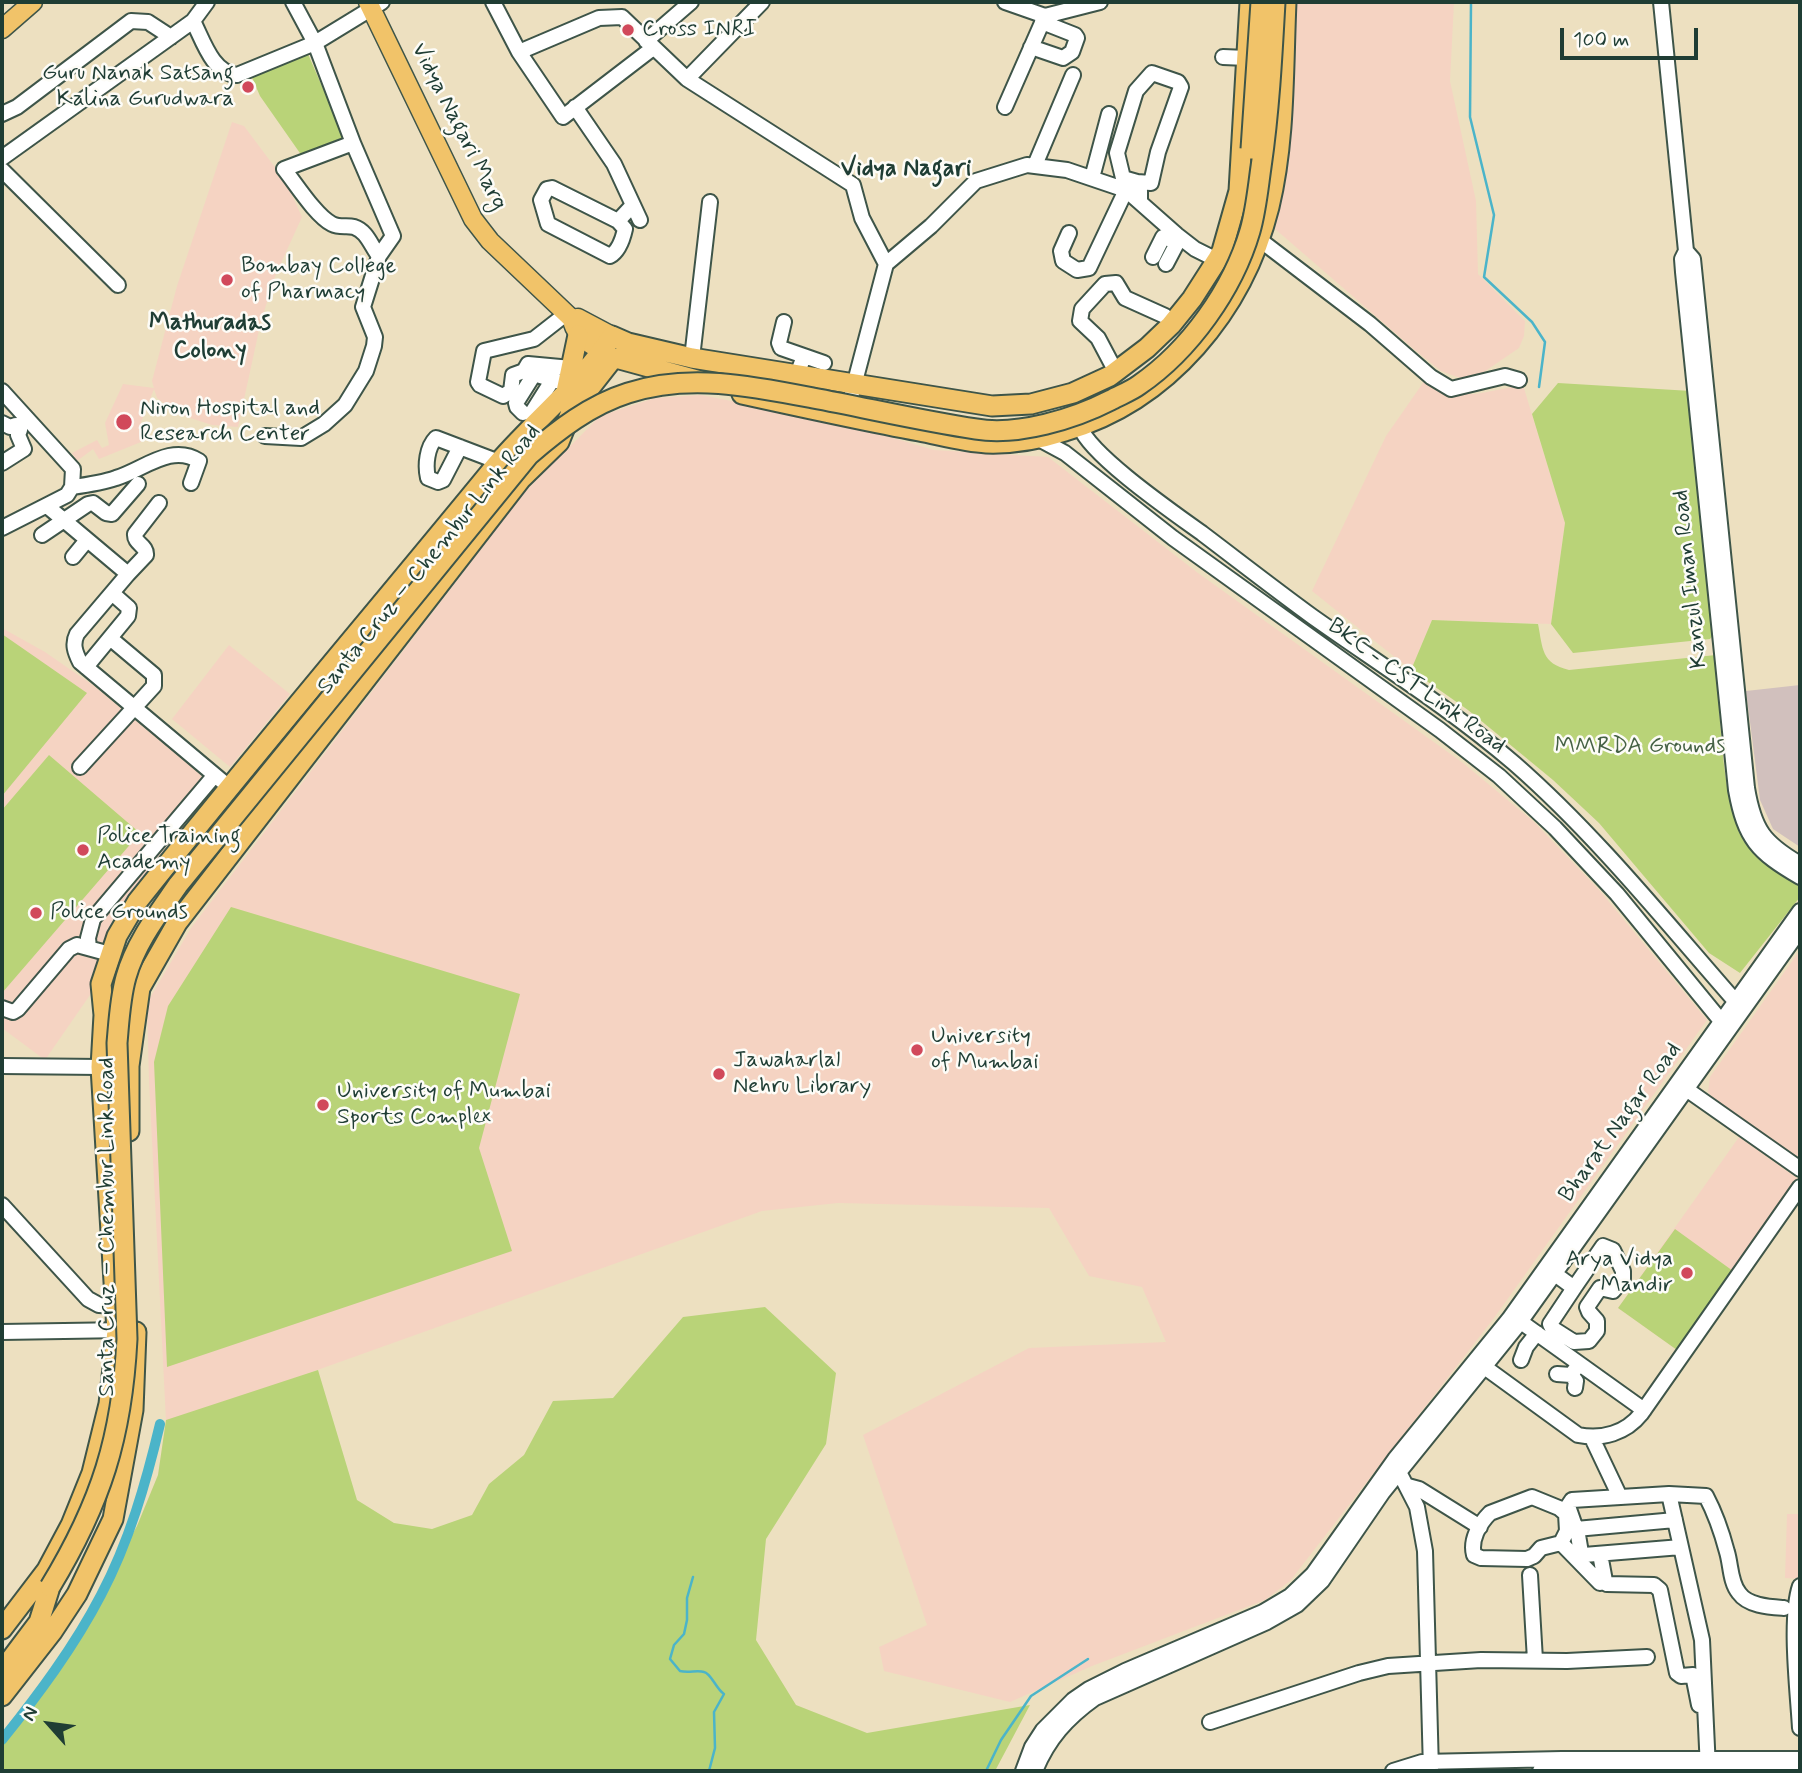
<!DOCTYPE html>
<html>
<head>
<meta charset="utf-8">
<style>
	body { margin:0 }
	#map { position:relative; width:1802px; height:1773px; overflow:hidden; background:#ede0c0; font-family:Mynerve,sans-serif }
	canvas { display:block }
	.frame { position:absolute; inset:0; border:4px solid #1f3d34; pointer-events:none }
	.north { position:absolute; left:14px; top:1689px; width:70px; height:70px; -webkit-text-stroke:5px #fdfcf7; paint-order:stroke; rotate:298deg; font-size:19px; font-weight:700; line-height:28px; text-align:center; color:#1f3d34 }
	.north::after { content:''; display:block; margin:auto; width:24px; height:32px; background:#1f3d34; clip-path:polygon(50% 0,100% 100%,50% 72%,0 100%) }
	.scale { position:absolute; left:1560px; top:28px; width:138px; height:32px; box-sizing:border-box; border:4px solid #1f3d34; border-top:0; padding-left:9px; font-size:21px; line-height:24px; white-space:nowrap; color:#1f3d34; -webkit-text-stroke:5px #fdfcf7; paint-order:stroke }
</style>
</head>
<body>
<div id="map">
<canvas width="1802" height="1773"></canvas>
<div class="frame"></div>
<div class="north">N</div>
<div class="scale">100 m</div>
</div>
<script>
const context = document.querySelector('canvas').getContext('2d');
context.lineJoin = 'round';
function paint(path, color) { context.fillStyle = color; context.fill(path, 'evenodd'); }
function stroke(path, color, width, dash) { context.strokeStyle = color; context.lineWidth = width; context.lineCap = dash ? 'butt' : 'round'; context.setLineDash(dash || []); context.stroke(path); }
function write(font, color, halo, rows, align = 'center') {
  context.font = font + ' Mynerve,sans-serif'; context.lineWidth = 5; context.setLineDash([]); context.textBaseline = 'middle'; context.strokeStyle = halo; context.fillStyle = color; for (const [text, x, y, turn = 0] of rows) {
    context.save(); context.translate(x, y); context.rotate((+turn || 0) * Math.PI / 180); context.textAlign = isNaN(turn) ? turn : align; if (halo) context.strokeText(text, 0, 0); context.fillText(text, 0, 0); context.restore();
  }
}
paint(new Path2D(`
	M1295 2H1454L1450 81 1476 201 1478 274 1525 321 1524 336 1519 348 1481 374 1460 378 1441 371 1416 351 1274 228Z
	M232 122 244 126 286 182 302 217 276 274 261 321 238 427 212 425 178 414 157 398 154 389 141 422V442L99 459 93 449 77 461 72 453 97 440 102 448 109 445 105 423 123 384 154 388 152 381 177 286Z
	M1425 380 1453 394H1476L1523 385 1565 523 1551 624 1432 620 1411 670 1312 591 1386 436Z
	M701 395 842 423 934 450 1048 457 1198 573 1463 763 1534 822 1600 891 1707 1020 1494 1318 1290 1581 1265 1600 1092 1666 1010 1702 884 1671 879 1647 927 1625 863 1435 1029 1348 1166 1342 1142 1287 1089 1276 1049 1208 838 1203 762 1211 281 1383 57 1668 137 1526 158 1475 166 1421 149 1080 147 1003 191 928 524 493 600 416 655 398Z
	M2 628 45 652 94 686 214 786 114 915 90 995 45 1060 2 1028Z
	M229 645 290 694 230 767 172 719Z
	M1800 950V1159L1716 1102 1708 1092 1710 1077Z
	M1739 1137 1798 1179 1677 1350 1618 1308Z
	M1787 1514H1800V1579L1785 1578Z`), '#f5d3c2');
paint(new Path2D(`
	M1800 685V847L1773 829 1760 800 1746 691Z`), '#d1c0bd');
paint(new Path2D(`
	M308 54 344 137 302 156 260 96 251 75Z
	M1558 383 1691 391 1714 634 1710 639 1573 653 1551 624 1565 523 1532 414Z
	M1432 620 1538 624C1543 649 1541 663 1569 670L1716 655C1720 702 1720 811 1748 847 1761 865 1781 875 1800 885V897L1740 973 1709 953 1599 823 1553 780 1468 710 1411 670Z
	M2 634 87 693 2 796Z
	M49 755 140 833 2 993V810Z
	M231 907 520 994 479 1148 512 1251 167 1367 154 1062 168 1006Z
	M1675 1229 1733 1271 1677 1350 1618 1308Z
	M765 1307 836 1373 826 1444 766 1539 756 1640 796 1705 867 1733 1030 1705 995 1771H2V1732L57 1668 137 1526 158 1475 166 1420 318 1370 357 1500 394 1523 432 1529 472 1515 489 1484 524 1455 553 1401 613 1398 683 1317Z`), '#b9d378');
stroke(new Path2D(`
	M1471 2 1470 117 1494 215 1484 277 1532 322 1545 342 1539 387
	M693 1577 687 1598V1620L684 1634 674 1645 670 1659 680 1671C688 1673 698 1670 704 1672 711 1673 716 1689 724 1694L714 1712 715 1748 709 1771
	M986 1771 1001 1740 1031 1696 1088 1659`), '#4bb4c9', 2.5);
stroke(new Path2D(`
	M2 1740C38 1695 74 1647 101 1595 129 1542 146 1483 160 1424`), '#4bb4c9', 10);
const minor = new Path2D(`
	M493 2 519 52 563 117 653 48
	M1005 2 1045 16 1100 2
	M1661 2 1686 251 1682 259 1683 272 1736 790C1745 839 1757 852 1800 877
	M193 21C203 40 212 73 237 75L315 43 382 2
	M646 41 691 2
	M1031 47 1063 58 1072 52 1077 38 1075 35 1042 22
	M519 52 599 18 622 17 687 79 762 2
	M1223 57 1247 58
	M687 79 853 185 862 218 886 264 847 412
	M575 107 614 164 640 220
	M1005 107 1045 16
	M2 114 17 107 131 21 148 22 171 37
	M353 143 284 169C296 184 316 216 332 224 340 228 347 225 354 227 367 231 371 246 379 256
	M2 158 193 21 207 2
	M1035 165 1073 75
	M2 170 118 285
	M1092 178 1109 114
	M1137 182 1151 183 1158 152 1181 87 1178 82 1152 73 1136 91 1117 153 1123 178 1137 182 1140 191V200
	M618 221 552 188 547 189 541 200 548 224 610 256C619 251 623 238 625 229L618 221 633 205
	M1069 233 1061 251 1063 261 1077 270 1089 268 1126 190
	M1260 240 1370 324 1431 377 1451 389 1505 376 1519 380
	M1686 251 1693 259 1747 788C1754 830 1764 843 1800 864
	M1153 257 1163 237 1174 241
	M886 264 931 226 976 181 1027 165 1067 170 1126 190 1177 235 1195 249 1217 260
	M1166 264 1176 245 1174 241 1177 235
	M566 314 534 339 484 351 478 382 480 385 503 396 511 391 513 375 524 371 528 364 571 368
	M784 322 779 343 781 348 804 356 797 375
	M804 356 824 363
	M692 358 710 202
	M1116 372 1098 338 1080 321 1082 309 1105 284 1116 283 1125 298 1165 316 1173 323
	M2 391 73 469 72 487 67 495 2 528
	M523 413 517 407 516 403 533 376 537 375 568 384
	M531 414 553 379
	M2 423 10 427 16 425 20 430 18 435 24 449 2 463
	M1080 427C1091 456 1174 513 1203 534 1240 562 1276 590 1313 617 1381 665 1451 709 1515 764 1596 835 1664 920 1735 1001
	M265 436 301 438 324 424 345 405 366 371 374 346 375 337 363 307 379 256 393 236 353 143 315 43 293 2
	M1039 439 1065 453 1173 538 1440 730 1499 776 1555 828 1617 894 1721 1021
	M460 447 443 480 438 482 428 478C425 465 427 447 436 438 457 446 478 454 499 462
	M72 487C87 485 102 483 116 478 143 470 171 443 199 461L191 483
	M47 506 128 574 77 634C72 644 75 652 80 662L229 787
	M42 535 88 504 93 503 106 513 112 514 138 484
	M73 557 87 540
	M128 574 146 555C147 545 134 544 135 534L159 503
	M86 667 128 616 129 608 112 593
	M80 767 154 686V675L110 638
	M89 948 88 938 93 919 214 776
	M2 1008 13 1012 18 1009 69 949 77 945 110 954
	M2 1066 101 1067
	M1679 1084 1800 1169
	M2 1205 88 1299 99 1305 116 1306
	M1555 1274 1574 1288 1550 1324 1552 1328 1574 1342 1589 1341 1597 1331V1321L1589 1312 1587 1307 1600 1288 1613 1291 1623 1279V1271L1613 1250 1603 1246 1574 1288
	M1521 1322 1644 1410
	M2 1332 126 1330
	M1521 1360 1526 1347 1537 1333
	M1479 1363 1578 1435C1602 1440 1626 1433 1641 1414L1800 1187
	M1557 1374 1571 1375
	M1575 1388 1576 1381 1571 1375 1579 1364
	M1592 1438 1620 1497
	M1393 1465 1399 1472 1417 1507 1425 1551 1431 1770
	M1408 1486 1419 1489 1480 1527
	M1669 1494 1702 1640 1708 1769
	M1532 1497 1559 1508 1566 1514 1567 1531 1561 1543 1541 1548 1534 1556 1527 1559 1481 1558 1474 1555C1470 1540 1479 1524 1490 1513Z
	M1675 1520 1576 1529 1568 1506 1572 1500 1669 1494 1706 1496C1715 1513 1722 1533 1727 1552 1731 1565 1730 1582 1739 1593 1748 1606 1770 1607 1784 1608
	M1577 1529 1581 1553 1584 1555 1681 1547
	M1561 1543 1600 1583
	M1600 1554 1605 1581 1607 1584 1654 1585 1660 1590 1677 1673 1681 1676 1693 1675 1699 1705
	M1530 1575 1535 1660
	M1800 1586C1789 1618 1798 1692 1800 1728
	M1210 1722 1359 1673 1388 1666 1481 1660 1567 1661 1647 1657
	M1023 1771 1032 1747 1043 1730 1073 1700 1089 1689 1125 1671 1263 1612 1290 1596 1313 1574 1395 1459 1509 1319 1800 911
	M1035 1771C1048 1739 1067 1718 1095 1698L1267 1622 1297 1605 1322 1581 1383 1492 1518 1325 1800 930
	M1393 1771 1422 1762 1562 1759H1800
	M1540 1771 1800 1770`);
const major = new Path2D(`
	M368 2 473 219 490 241 572 319C574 336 590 343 602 352
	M2 29 33 2
	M572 319 578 318 612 336`);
const highway = new Path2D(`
	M566 392 578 335
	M742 394C801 407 860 420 919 431 940 435 964 442 986 443 1012 444 1040 439 1065 431 1168 401 1243 311 1269 207 1285 141 1283 70 1286 2
	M129 1131V1066L140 988 177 923 521 479 559 442 571 412 611 361 616 358 704 382
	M2 1629 47 1570 71 1525 92 1473 109 1404 117 1331 101 1067 104 1015 101 984 117 936 137 902C253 756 374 614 492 470 530 424 579 387 612 336L628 343 692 358 992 406 1031 404 1073 393 1110 376 1147 348 1171 325 1192 299 1217 260 1222 251 1239 191 1250 2
	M2 1671 39 1622 50 1587
	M2 1696 52 1632 77 1594 113 1519 133 1410 136 1332`);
stroke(minor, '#3e5549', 18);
stroke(major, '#3e5549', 21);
stroke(highway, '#3e5549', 23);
stroke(minor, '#fff', 14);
stroke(major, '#f1c369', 18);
stroke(highway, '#f1c369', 19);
const highwayBridge = new Path2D(`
	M1251 149 1261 2
	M50 1587C101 1503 122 1437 127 1339L117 1043C119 1021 120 998 126 977 136 942 158 914 178 885L529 455C558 430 590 405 628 393 688 373 752 386 813 398 867 408 922 421 976 429 1018 436 1074 419 1111 400 1120 395 1131 391 1139 385 1190 350 1233 289 1250 231 1256 210 1258 188 1261 167 1269 112 1272 57 1275 2`);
stroke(highwayBridge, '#3e5549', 23, []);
stroke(highwayBridge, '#f1c369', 19);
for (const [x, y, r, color] of [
	[628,30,7,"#d1495b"],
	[248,87,7,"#d1495b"],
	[227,280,7,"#d1495b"],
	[124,422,9,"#d1495b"],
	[83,850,7,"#d1495b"],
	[36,913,7,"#d1495b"],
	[917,1050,7,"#d1495b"],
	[719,1074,7,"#d1495b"],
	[323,1105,7,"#d1495b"],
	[1687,1273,7,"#d1495b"]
]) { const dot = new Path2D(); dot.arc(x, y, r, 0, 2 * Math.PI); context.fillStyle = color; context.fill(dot); stroke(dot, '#fdfcf7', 2.5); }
write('23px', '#1f3d34', '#fdfcf7', [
	["Cross INRI",642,30],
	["Guru Nanak Satsang",234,74,"right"],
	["Kalina Gurudwara",234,100,"right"],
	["Bombay College",241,267],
	["of Pharmacy",241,293],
	["Niron Hospital and",140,409],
	["Research Center",140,435],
	["Police Training",97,837],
	["Academy",97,863],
	["Police Grounds",50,913],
	["University",931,1037],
	["of Mumbai",931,1063],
	["Jawaharlal",733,1061],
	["Nehru Library",733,1087],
	["University of Mumbai",337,1092],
	["Sports Complex",337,1118],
	["Arya Vidya",1673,1260,"right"],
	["Mandir",1673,1286,"right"]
], 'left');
write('23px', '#1f3d34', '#fdfcf7', [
	["Vidya Nagari Marg",458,127,63],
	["Santa Cruz – Chembur Link Road",430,560,-51],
	["Kanzul Iman Road",1691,579,-96],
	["BKC - CST Link Road",1416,687,36],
	["Bharat Nagar Road",1621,1123,-54],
	["Santa Cruz – Chembur Link Road",108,1227,-90]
]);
write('23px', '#466245', '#fdfcf7', [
	["MMRDA Grounds",1640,747]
]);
write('bold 24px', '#1f3d34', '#fdfcf7', [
	["Vidya Nagari",906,170],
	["Mathuradas",210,324],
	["Colony",210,352]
]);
</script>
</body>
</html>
